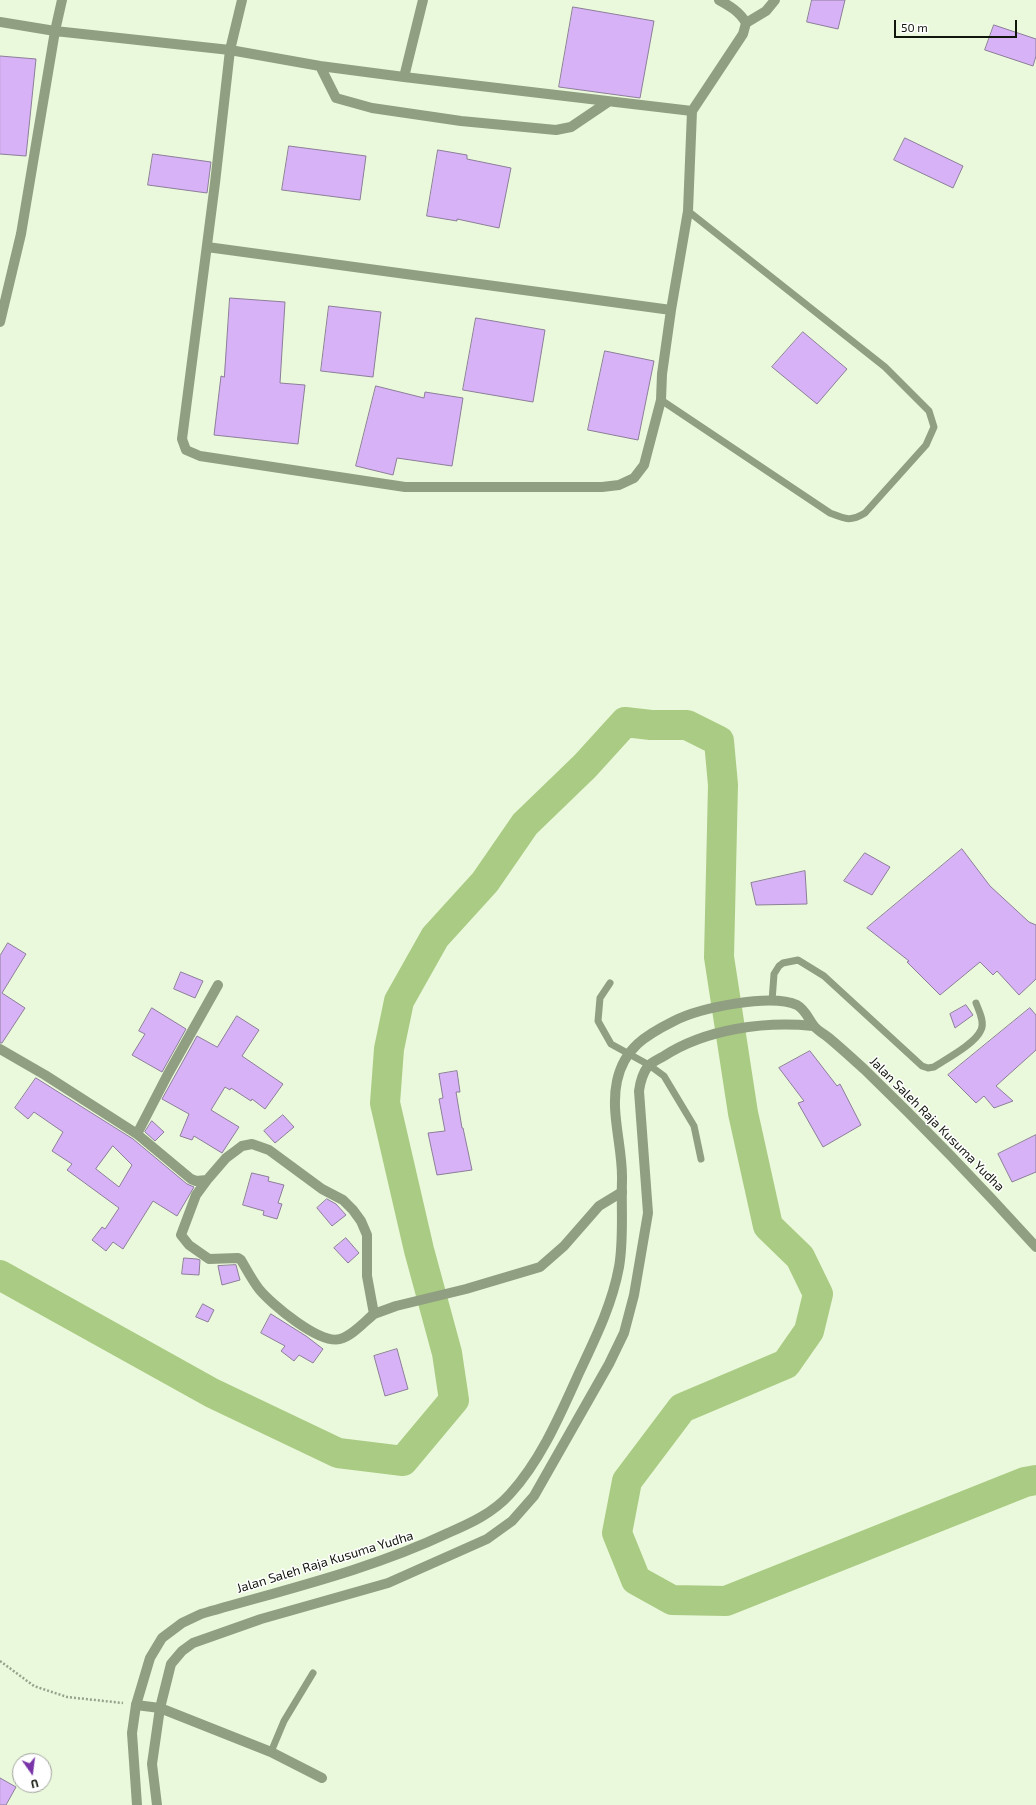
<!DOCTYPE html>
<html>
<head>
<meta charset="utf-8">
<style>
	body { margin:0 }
	#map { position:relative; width:1036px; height:1805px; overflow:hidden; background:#eaf9db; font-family:"Exo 2",sans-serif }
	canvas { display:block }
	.north { position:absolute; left:12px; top:1753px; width:40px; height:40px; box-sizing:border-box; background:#fff; border:1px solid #a0a29e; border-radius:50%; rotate:166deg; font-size:11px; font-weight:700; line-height:16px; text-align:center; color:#12170c }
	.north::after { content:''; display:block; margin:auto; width:14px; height:18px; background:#7934a8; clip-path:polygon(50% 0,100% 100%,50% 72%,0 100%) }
	.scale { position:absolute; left:894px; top:20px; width:123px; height:18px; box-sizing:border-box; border:2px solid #12170c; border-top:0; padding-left:5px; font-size:12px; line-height:14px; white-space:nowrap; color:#12170c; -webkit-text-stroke:3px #fff; paint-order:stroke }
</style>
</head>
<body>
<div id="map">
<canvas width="1036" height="1805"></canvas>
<div class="north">U</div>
<div class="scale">50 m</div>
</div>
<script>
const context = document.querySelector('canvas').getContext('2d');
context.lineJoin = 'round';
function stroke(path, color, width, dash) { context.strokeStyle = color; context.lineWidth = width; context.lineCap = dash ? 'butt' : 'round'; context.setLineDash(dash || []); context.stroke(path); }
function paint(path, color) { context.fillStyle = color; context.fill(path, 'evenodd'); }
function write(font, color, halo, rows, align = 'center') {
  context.font = font + ' "Exo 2",sans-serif'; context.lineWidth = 3; context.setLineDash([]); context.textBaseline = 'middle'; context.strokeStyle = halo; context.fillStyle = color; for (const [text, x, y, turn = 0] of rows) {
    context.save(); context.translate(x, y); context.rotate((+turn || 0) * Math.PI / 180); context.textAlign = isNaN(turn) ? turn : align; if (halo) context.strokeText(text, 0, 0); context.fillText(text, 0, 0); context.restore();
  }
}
stroke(new Path2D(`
	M0 1275 212 1393 338 1453 403 1461 454 1400 447 1353 419 1250 385 1103 389 1049 399 1001 435 937 485 882 525 824 585 766 625 722 651 725H687L719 741 723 785 719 957 743 1113 768 1226 800 1257 818 1294 809 1331 786 1364 682 1408 627 1481 617 1533 636 1580 672 1600 726 1601 1025 1482 1036 1480`), '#aacb83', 30);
const building = new Path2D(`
	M812 0H845L838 29 807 22Z
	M573 7 654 21 640 98 559 87Z
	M994 25 1036 39V56L1033 66 985 50Z
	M0 56 36 59 26 156 0 154Z
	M905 138 963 166 953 188 894 160Z
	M289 146 366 156 360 200 282 190Z
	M438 150 467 155V159L511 168 499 228 457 219V221L427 216Z
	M153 154 211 162 207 193 148 185Z
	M230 298 285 302 280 383 305 385 298 444 214 435 221 376 224 377Z
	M329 306 381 312 373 377 321 371Z
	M476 318 545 330 533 402 463 390Z
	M803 332 847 369 817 404 772 367Z
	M605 351 654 361 638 440 588 430Z
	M376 386 424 398 425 392 463 398 452 466 397 458 393 475 356 466Z
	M962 849 990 886 1029 922 1036 925V979L1019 995 997 971 993 975 980 962 940 995 907 962 909 961 867 928Z
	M865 853 890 867 872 895 844 881Z
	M805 871 807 904 756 905 751 883Z
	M8 943 26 954 2 993 25 1008 2 1043H0V956Z
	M181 972 203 981 195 998 174 989Z
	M966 1005 973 1015 955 1028 950 1014Z
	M152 1008 186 1029 162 1072 132 1055 145 1034 139 1031Z
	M1030 1008 1036 1015V1050L996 1086 1013 1101 994 1108 984 1096 976 1103 948 1075Z
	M237 1016 259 1030 242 1056 283 1084 265 1109 252 1099 251 1101 231 1088 230 1090 225 1087 211 1110 239 1127 222 1153 194 1136 192 1140 180 1136 189 1114 162 1099 197 1036 217 1047Z
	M810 1051 837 1086 840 1084 861 1125 823 1147 798 1103 804 1101 779 1068Z
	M457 1071 460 1092H456L462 1128H463L472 1170 437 1175 428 1133 445 1131 439 1099 443 1098 439 1074Z
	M36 1078 133 1139 187 1184 194 1187 177 1216 153 1201 123 1249 113 1242 106 1251 92 1240 102 1227 105 1229 119 1208 67 1170 72 1164 52 1151 63 1132 34 1112 28 1119 15 1108ZM113 1146 132 1165 119 1187 96 1169Z
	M283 1115 294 1127 275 1143 264 1131Z
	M152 1121 164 1132 155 1141 145 1132Z
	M1036 1135V1172L1012 1182 998 1154Z
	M252 1173 269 1177 268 1181 284 1185 278 1203 282 1204 277 1219 263 1215 264 1211 243 1205Z
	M327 1199 336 1204 346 1215 332 1226 317 1208Z
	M346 1238 359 1253 348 1263 334 1248Z
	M184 1258 197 1259 200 1260 199 1275 182 1274Z
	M236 1265 240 1280 222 1285 218 1266Z
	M203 1304 214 1310 208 1322 196 1317Z
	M271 1314 306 1336 323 1349 313 1363 299 1355 294 1361 281 1351 285 1346 261 1333Z
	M397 1349 408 1389 385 1396 374 1356Z
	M0 1778 16 1787 6 1805H0Z`);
paint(building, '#d7b2f7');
stroke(building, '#8c7e99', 1);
stroke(new Path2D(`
	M0 1661 34 1686 67 1697 123 1703`), '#97a28c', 2.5, [2, 2]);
stroke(new Path2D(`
	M661 400 830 513C845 519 850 522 865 513L926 445 934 427 929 411 885 367 688 211
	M610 983 600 998 598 1021 611 1044 649 1065 664 1076 694 1126 701 1159
	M772 1001 774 974 779 966 783 963 798 960 824 976 922 1066 928 1068 934 1067C946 1059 975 1044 981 1030 985 1022 979 1011 976 1003
	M271 1752 284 1721 313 1673`), '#909f81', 7);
stroke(new Path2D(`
	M242 0 230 50 215 183 182 439 186 450 200 456 405 487H602L619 485 634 478 644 465 661 400 662 374 671 310 688 211 692 111 743 34 746 23C740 12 730 6 719 0
	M0 22 55 31 230 50 320 66 404 77 692 111
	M746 23 766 11 775 0
	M320 66 336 98 372 108 461 121 556 130 571 127 608 102
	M404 77 423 0
	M207 247 671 310
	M0 322 21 234 55 31 62 0
	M0 1049 45 1075 137 1134 191 1179 196 1181 207 1180 226 1158 242 1146 252 1144 269 1150 322 1189 343 1200 353 1210 361 1221 367 1235V1276L374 1314 396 1306 466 1289 540 1267 564 1246 599 1206 622 1192
	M137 1134 168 1074 218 985
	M207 1180 196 1195 181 1235 189 1245 209 1259 238 1258 241 1260C247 1270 252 1280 259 1289 271 1304 320 1345 340 1339 352 1336 364 1322 374 1314
	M136 1705 160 1708 271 1752 322 1778`), '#909f81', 10);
stroke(new Path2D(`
	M137 1805 132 1733 136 1705 150 1658 162 1638 182 1623 201 1614C283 1590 370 1570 448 1533 471 1523 493 1513 510 1494 541 1460 560 1415 579 1373 595 1339 612 1305 619 1267 624 1239 621 1209 622 1180 623 1148 610 1113 617 1081 624 1048 646 1035 674 1021 699 1008 771 993 797 1005 806 1010 808 1019 814 1026 818 1031 824 1034 829 1038 841 1048 853 1059 864 1069 924 1127 981 1186 1036 1247
	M157 1805 152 1764 160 1708 171 1664 182 1651 193 1643 261 1619 388 1583 487 1539 512 1521 534 1496 609 1364 624 1333 634 1295 648 1213 639 1091C640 1083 643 1073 648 1066 652 1062 659 1059 664 1056 706 1029 764 1021 813 1026`), '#909f81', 10);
write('13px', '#12170c', '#fff', [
	["Jalan Saleh Raja Kusuma Yudha",937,1124,45],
	["Jalan Saleh Raja Kusuma Yudha",325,1562,-17]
]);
</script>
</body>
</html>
